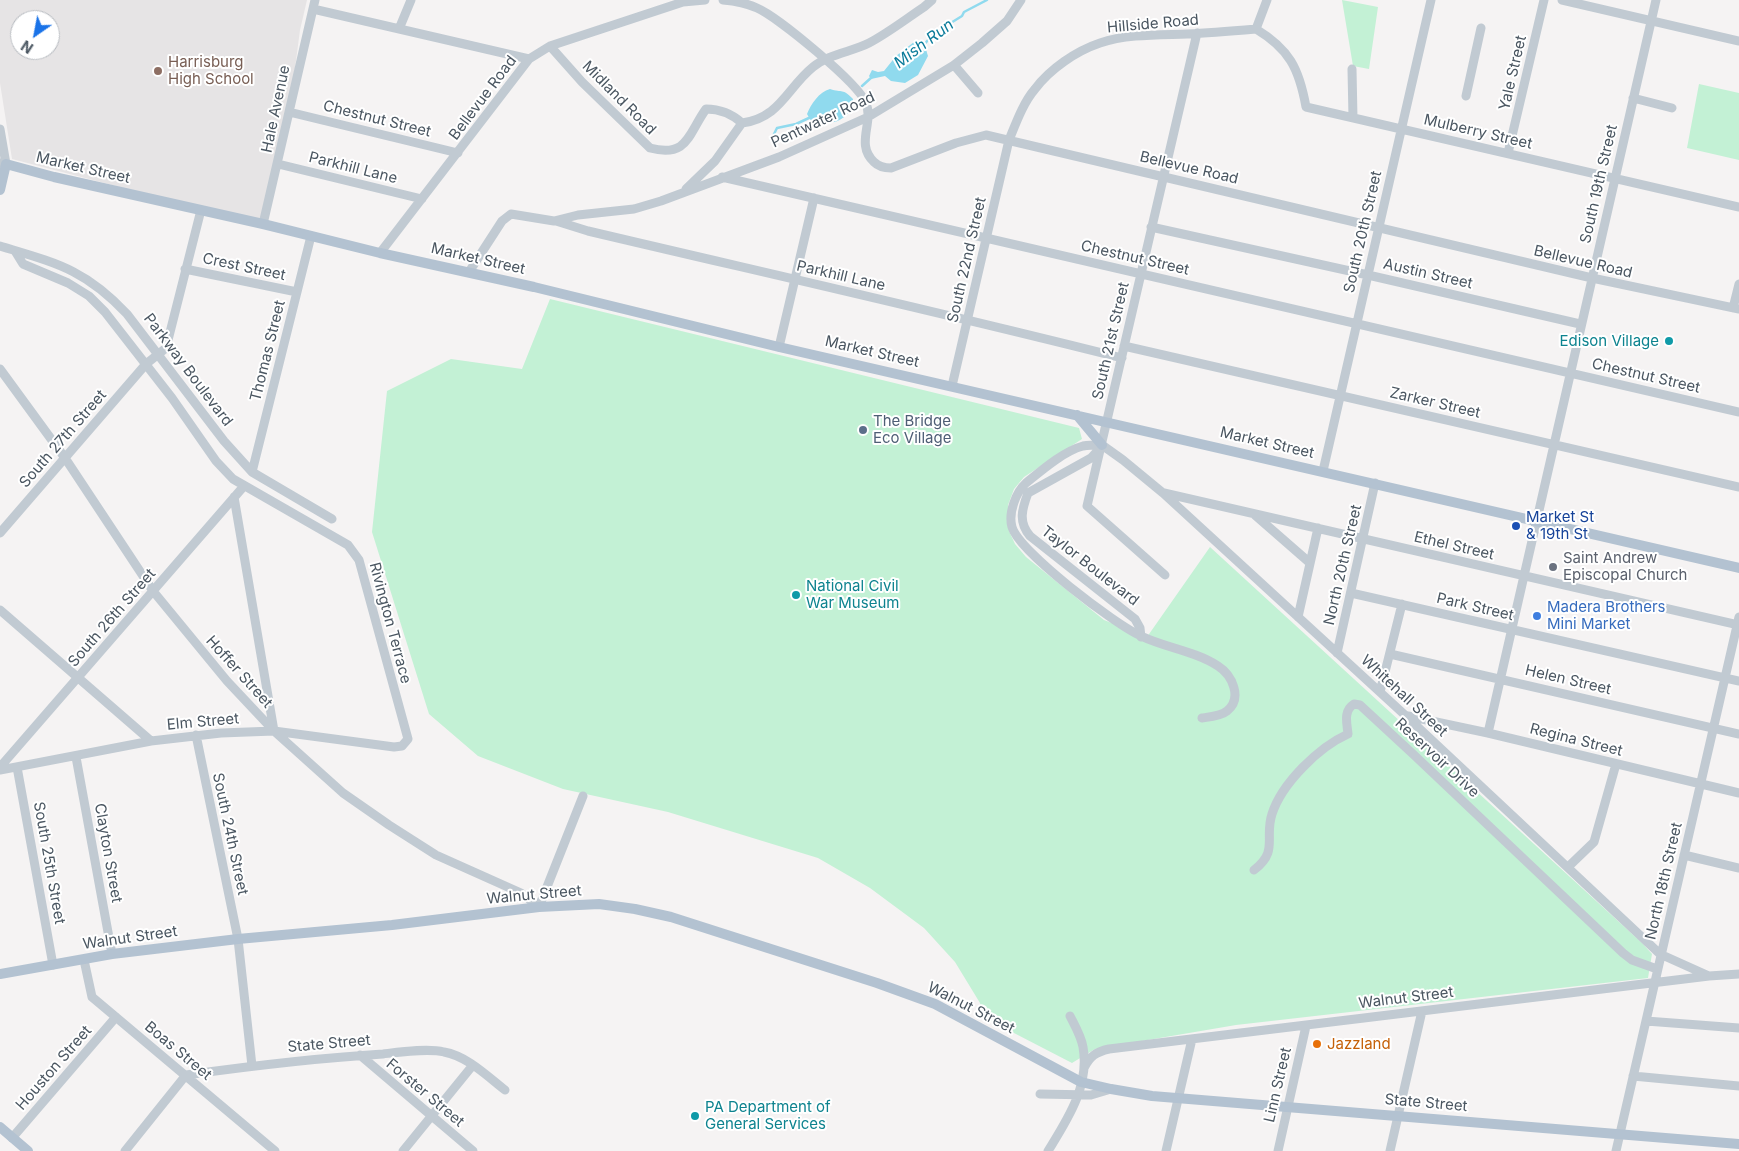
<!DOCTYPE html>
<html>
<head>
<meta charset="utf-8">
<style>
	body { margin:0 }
	#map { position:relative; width:1739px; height:1151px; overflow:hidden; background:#f5f3f3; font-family:Inter,sans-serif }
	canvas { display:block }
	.north { position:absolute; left:10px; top:10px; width:50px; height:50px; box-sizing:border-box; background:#fff; border:1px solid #b7bbc0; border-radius:50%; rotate:213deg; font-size:14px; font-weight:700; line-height:20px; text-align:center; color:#4a5661 }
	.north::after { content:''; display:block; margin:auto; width:18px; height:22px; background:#1a73e8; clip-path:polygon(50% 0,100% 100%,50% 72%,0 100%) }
</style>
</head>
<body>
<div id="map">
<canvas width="1739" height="1151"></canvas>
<div class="north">N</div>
</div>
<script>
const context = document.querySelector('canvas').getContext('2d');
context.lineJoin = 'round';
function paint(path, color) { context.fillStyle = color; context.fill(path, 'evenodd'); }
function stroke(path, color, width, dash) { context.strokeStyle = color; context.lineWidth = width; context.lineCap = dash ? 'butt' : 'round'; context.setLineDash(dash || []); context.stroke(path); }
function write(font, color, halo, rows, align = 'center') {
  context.font = font + ' Inter,sans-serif'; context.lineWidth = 4; context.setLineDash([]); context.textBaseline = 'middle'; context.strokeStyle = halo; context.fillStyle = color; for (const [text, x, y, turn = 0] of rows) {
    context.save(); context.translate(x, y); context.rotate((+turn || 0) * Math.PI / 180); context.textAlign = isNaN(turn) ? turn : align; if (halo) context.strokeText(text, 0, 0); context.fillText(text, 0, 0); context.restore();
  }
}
paint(new Path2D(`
	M0 0H307L300 30 289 114 262 224 12 159 0 83ZM20 20H50V50H20Z`), '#e6e4e5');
paint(new Path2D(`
	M1342 0 1378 7 1369 69 1353 66Z
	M1699 84 1739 93V160L1687 148Z
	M550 299 1079 428 1082 439 1024 477 1014 489 1008 505 1009 531 1015 544 1026 557 1104 620 1147 637 1210 547 1642 943 1652 954 1648 978 1236 1025 1095 1049 1072 1063 983 1017 980 1003 955 962 924 928 870 888 818 858 668 812 563 789 478 756 429 714 372 532 387 391 451 359 522 369Z`), '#c3f1d5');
paint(new Path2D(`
	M918 41C926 43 926 50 928 56L918 75 905 83 891 81 885 76 871 79 869 76 872 70 878 72 884 71 896 56 914 42Z
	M830 89C843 93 842 88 853 99 853 114 836 128 822 120L815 122 811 121 807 114C811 104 819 92 830 89Z`), '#90daee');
stroke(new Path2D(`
	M923 46 933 34 962 16 964 12 987 0
	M862 86 872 77
	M771 140 777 128 796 124 811 117`), '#90daee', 2.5);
stroke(new Path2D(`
	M723 0C735 1 746 3 757 8 778 17 858 83 866 103 874 123 855 144 874 162 879 167 884 168 891 168L956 143 986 135 1592 278 1739 309
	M1562 0 1739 41
	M313 9 529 59
	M399 29 411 0
	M1256 29C1289 49 1299 68 1306 107L1739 207
	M1256 29 1267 0
	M550 46 582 82 650 148C688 158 688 134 706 109 719 109 732 114 742 123
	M954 65 978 93
	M1352 69 1353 118
	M1466 96 1481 28
	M1633 98 1672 108
	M289 112 458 153
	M0 129 6 164 0 163
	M1508 153 1544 0
	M278 164 422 199
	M722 177 1739 412
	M686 189 715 161 742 123C780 118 787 88 813 67 829 54 851 52 869 43 888 33 906 19 924 7L932 0
	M556 221 588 231C766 273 944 313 1122 358
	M263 224 315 0
	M1151 227 1368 275 1580 324
	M0 246C56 263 85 269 127 314L224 441 252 472 332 519
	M380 253 529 59 550 46 683 2 705 0
	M185 269 297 292
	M469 272 502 221 511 214 554 221 578 215 634 209 661 201 779 157 868 117 954 65 982 43 1007 21 1021 0
	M1733 308 1739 284
	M1124 346 1739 487
	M779 347 814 198
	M0 369 65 458 153 591 227 681 274 731 343 793 389 825 436 855 521 893 539 907 583 796
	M952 386 1009 140C1016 123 1023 103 1035 89 1050 69 1076 51 1100 43 1127 34 1158 35 1187 34 1210 33 1233 31 1256 29
	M1102 445 1123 460 1163 493 1406 716 1660 954 1709 976
	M1102 445C1096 445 1089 445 1083 446 1064 451 1042 470 1026 483 1016 492 1008 513 1012 527 1019 552 1116 625 1141 636 1166 648 1195 651 1218 666 1232 675 1243 698 1227 711 1221 716 1209 717 1202 718
	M1102 446 1091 458 1028 493C1022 509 1018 522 1030 536L1135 619 1140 628 1141 637
	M1323 471 1431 0
	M252 472 311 236
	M1164 493 1739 625
	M234 497 274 731
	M1255 515 1310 563
	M0 533 146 364 166 348 201 210
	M1165 575 1087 506 1197 33
	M1351 593 1739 681
	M0 610 151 741
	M1298 617 1318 528
	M1337 653 1375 483
	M1390 654 1739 734
	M1380 692 1402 604
	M1408 716 1488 733 1739 793
	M1488 733 1656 0
	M196 735 238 939 252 1066
	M76 757 112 954
	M0 767 244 486
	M17 767 53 965
	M0 770 151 741 221 733 274 731 394 747 402 746 408 739 359 560 348 545 233 479 216 461 172 398 105 312 89 296 68 283 23 264 15 251
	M1684 855 1739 868
	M1568 867 1594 842 1616 764
	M1254 870C1279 851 1264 838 1272 814 1282 783 1319 747 1348 734 1347 723 1343 711 1354 704L1360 705 1413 754 1623 953 1632 960 1657 969
	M84 960 92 997 275 1151
	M1646 1021 1739 1028
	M360 1055 473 1151
	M1084 1068C1090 1056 1096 1052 1109 1049L1709 976 1739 974
	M1633 1076 1739 1086
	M1040 1094 1091 1095 1111 1089
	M12 1138 116 1017
	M125 1151 186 1075C251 1066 317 1058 383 1054 400 1052 428 1048 444 1052 467 1056 487 1076 505 1090
	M403 1151 473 1065
	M1048 1151C1067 1120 1090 1086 1083 1047 1081 1036 1075 1026 1070 1016
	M1166 1151 1192 1039
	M1278 1151 1306 1026
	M1390 1151 1422 1011
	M1616 1151 1739 617`), '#c1cad2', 9);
stroke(new Path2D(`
	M6 164 54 177 263 224 380 253 534 287 779 347 1739 568
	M0 190 6 164
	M1077 415 1102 445
	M0 974 112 954 238 939 392 925 539 907 599 904 635 909 671 917 877 983 935 1004 1081 1082 1111 1089 1152 1096 1739 1144
	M0 1127 28 1151`), '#b3c2d1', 10);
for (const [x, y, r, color] of [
	[158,71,5,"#8d6e63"],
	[1669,341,5,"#0f9aa8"],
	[863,430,5,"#5c6f8a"],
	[1516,526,5,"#1a4fb4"],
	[1553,567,5,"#6b7280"],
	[796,595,5,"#0f9aa8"],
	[1537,616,5,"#3f7fe0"],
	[1317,1044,5,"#e8710a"],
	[695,1116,5,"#0f9aa8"]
]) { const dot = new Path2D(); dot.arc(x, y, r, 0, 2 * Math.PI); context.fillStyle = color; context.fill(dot); stroke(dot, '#fff', 2); }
write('15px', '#4a5661', '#fff', [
	["Hillside Road",1153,24,-5],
	["Yale Street",1513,73,-77],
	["Bellevue Road",483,98,-53],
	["Midland Road",619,98,45],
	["Hale Avenue",276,109,-78],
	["Chestnut Street",377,119,14],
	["Pentwater Road",823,120,-25],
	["Mulberry Street",1478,132,13],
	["Market Street",83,168,13],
	["Parkhill Lane",353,168,14],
	["Bellevue Road",1189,168,13],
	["South 19th Street",1599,184,-77],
	["South 20th Street",1363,232,-77],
	["Chestnut Street",1135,258,13],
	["Market Street",478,259,13],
	["South 22nd Street",967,260,-77],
	["Bellevue Road",1583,262,13],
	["Crest Street",244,267,12],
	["Austin Street",1428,274,13],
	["Parkhill Lane",841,276,13],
	["South 21st Street",1111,341,-77],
	["Thomas Street",268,351,-76],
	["Market Street",872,352,13],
	["Parkway Boulevard",188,370,53],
	["Chestnut Street",1646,376,13],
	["Zarker Street",1435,403,13],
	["South 27th Street",63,439,-49],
	["Market Street",1267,443,13],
	["Ethel Street",1454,546,13],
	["North 20th Street",1343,565,-77],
	["Taylor Boulevard",1090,566,38],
	["Park Street",1475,607,13],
	["South 26th Street",112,618,-49],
	["Rivington Terrace",390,623,75],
	["Hoffer Street",239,672,48],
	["Helen Street",1568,680,13],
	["Whitehall Street",1404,696,43],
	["Elm Street",203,722,-5],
	["Regina Street",1576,740,14],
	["Reservoir Drive",1437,758,43],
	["South 24th Street",230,834,78],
	["Clayton Street",108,853,80],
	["South 25th Street",49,863,80],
	["North 18th Street",1664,881,-77],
	["Walnut Street",534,895,-5],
	["Walnut Street",130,938,-8],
	["Walnut Street",1406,998,-7],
	["Walnut Street",971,1008,27],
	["State Street",329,1044,-5],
	["Boas Street",178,1051,40],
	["Houston Street",54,1068,-49],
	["Linn Street",1278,1085,-77],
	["Forster Street",425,1093,40],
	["State Street",1426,1103,5]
]);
write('15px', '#785e54', '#fff', [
	["Harrisburg",168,62],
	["High School",168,79]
], 'left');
write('15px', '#0d838f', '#fff', [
	["Edison Village",1659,341,"right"],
	["National Civil",806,586],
	["War Museum",806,603],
	["PA Department of",705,1107],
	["General Services",705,1124]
], 'left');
write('15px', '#4e5e75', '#fff', [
	["The Bridge",873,421],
	["Eco Village",873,438]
], 'left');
write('15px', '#164399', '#fff', [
	["Market St",1526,517],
	["& 19th St",1526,534]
], 'left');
write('15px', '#5b616d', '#fff', [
	["Saint Andrew",1563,558],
	["Episcopal Church",1563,575]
], 'left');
write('15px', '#366cbe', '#fff', [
	["Madera Brothers",1547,607],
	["Mini Market",1547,624]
], 'left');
write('15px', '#c56008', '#fff', [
	["Jazzland",1327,1044]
], 'left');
write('italic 16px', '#0c7c9b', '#fff', [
	["Mish Run",924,44,-37]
]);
</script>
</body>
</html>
